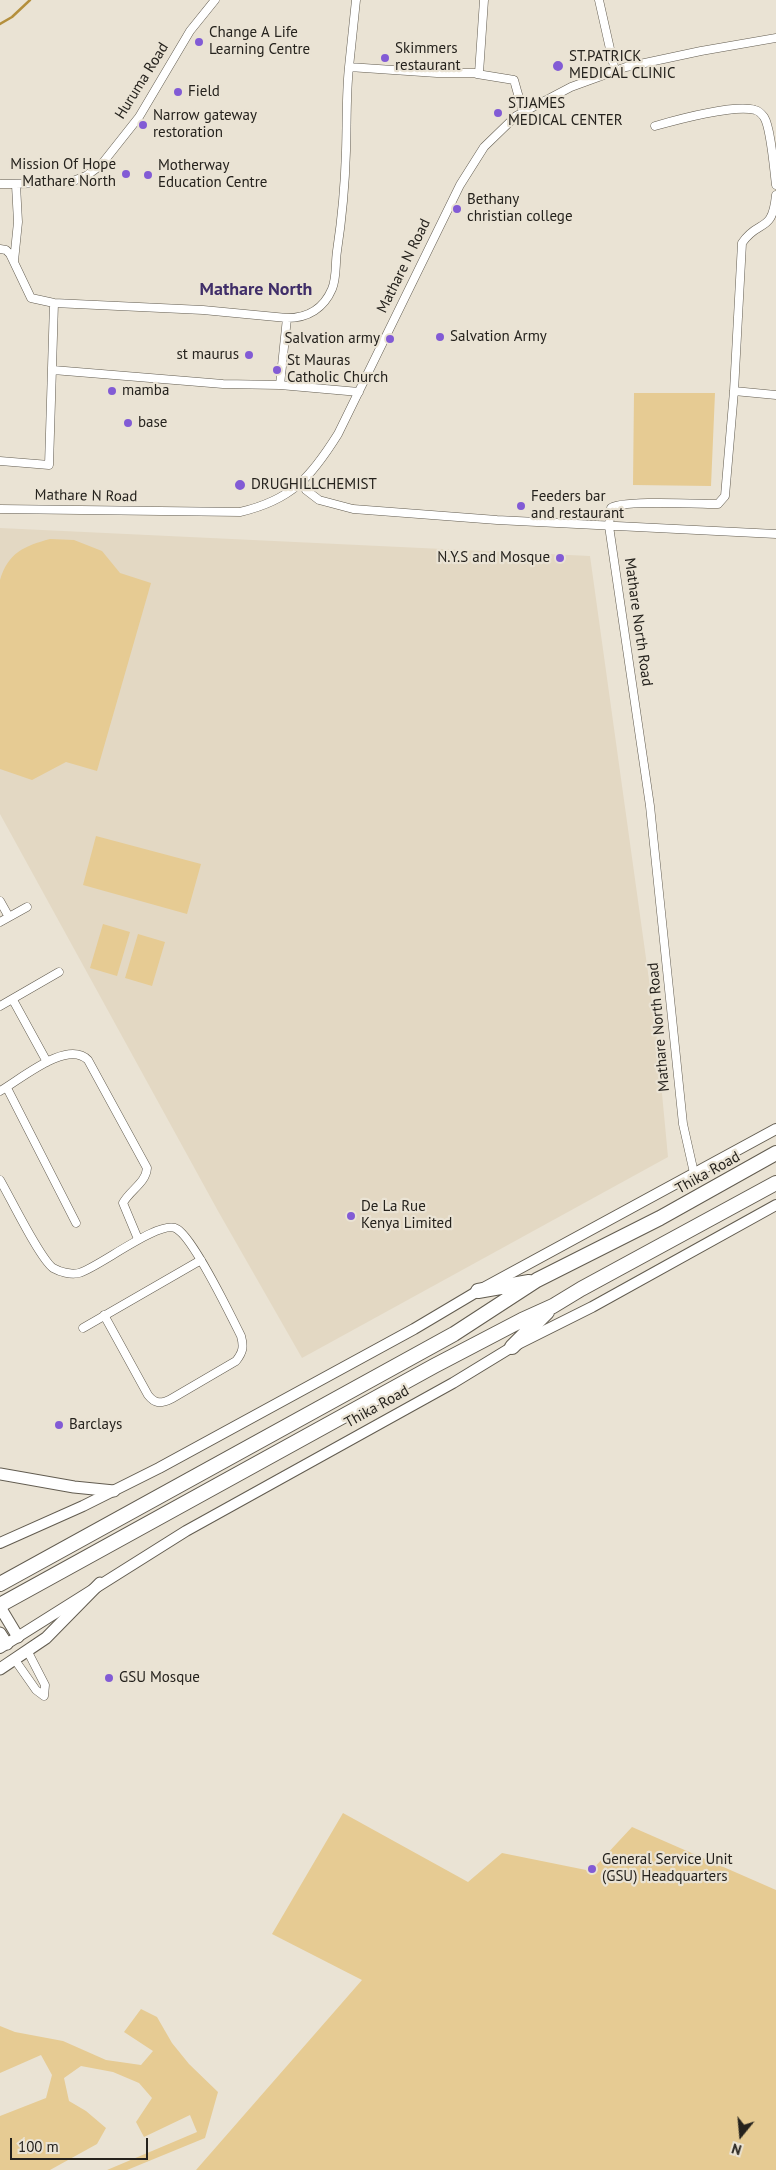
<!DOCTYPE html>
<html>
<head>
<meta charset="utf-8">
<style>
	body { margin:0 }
	#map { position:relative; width:776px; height:2170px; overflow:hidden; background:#eae3d4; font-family:"PT Sans",sans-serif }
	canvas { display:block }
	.north { position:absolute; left:716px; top:2110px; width:50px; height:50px; -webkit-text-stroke:4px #eae3d4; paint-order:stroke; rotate:197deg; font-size:14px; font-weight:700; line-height:20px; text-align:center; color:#25221d }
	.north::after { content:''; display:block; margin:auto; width:18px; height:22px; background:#25221d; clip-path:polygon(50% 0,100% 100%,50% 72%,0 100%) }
	.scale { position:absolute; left:10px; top:2138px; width:138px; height:22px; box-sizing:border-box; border:2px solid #25221d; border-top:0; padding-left:6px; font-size:15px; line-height:18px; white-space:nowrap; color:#25221d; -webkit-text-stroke:4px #eae3d4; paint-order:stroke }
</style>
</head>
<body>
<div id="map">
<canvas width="776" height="2170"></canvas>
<div class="north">N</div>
<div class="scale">100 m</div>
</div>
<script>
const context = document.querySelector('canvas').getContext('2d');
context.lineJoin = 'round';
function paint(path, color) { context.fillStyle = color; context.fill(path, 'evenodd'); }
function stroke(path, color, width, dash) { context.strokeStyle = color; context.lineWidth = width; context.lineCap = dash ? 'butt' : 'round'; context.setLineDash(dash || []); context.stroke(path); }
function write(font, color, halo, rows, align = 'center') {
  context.font = font + ' "PT Sans",sans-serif'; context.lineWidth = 4.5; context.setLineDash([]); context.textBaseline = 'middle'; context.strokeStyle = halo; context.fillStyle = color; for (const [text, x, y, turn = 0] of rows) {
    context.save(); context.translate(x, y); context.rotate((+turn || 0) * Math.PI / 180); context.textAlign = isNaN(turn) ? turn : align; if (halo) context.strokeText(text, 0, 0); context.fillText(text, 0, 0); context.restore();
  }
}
paint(new Path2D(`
	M0 528 590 556 656 1030 668 1157 302 1358 218 1211 0 814Z`), '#e3d8c3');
paint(new Path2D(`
	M634 393H715L711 486 633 485Z
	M50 539 74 540 102 551 120 573 151 583 97 771 66 762 32 780 0 769V580C8 553 24 546 50 539Z
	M96 836 201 864 187 914 83 885Z
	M103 924 130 932 117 976 90 968Z
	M138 934 165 942 152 986 125 978Z
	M343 1813 468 1882 502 1853 591 1871 632 1827 776 1890V2170H196L362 1980 272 1934Z
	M141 2009 157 2017 172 2043 189 2064 218 2092 205 2138 127 2170H107L197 2132 190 2115 144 2137 136 2122 152 2098 139 2083 113 2072 81 2066 64 2078 69 2101 86 2111 106 2128 97 2144 50 2170H0V2116L46 2098 52 2075 41 2055 0 2073V2026L15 2032 63 2041 106 2060 141 2065 153 2051 124 2032Z`), '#e6cb93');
stroke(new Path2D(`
	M0 24 12 17 30 0`), '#b48f3c', 2.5);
const street = new Path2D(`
	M599 0 615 71
	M349 67 356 0
	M477 74 514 80 523 112
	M655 126C676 120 735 104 755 110 759 111 761 113 764 117 771 128 774 170 776 185
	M0 184 58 183 73 181 86 176 101 165 139 117 190 31 215 0
	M0 249 6 250 10 254 31 298 54 303 203 310 287 318
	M14 261 18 222 16 185
	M53 370 223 384 280 385 359 392
	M280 385 287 318C308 318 324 308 332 289 337 277 335 264 337 251 342 218 345 185 346 151 347 123 346 95 349 67L437 73H479L484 0
	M734 391 776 395
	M0 461 49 465 54 303
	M302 483 306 490 319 500 353 509 497 520 776 534
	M0 509 240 512C292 500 311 477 338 434L460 185 484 147 516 116 571 87 626 67 701 51 776 38
	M0 901 9 917
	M0 922 27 907
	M13 1000 47 1062
	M0 1006 59 972
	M7 1088 76 1223
	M0 1091C20 1080 67 1039 88 1060L147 1168C146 1183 130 1190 123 1203L138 1239
	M694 1173 683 1124 650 806 609 526 611 508C619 500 701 504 718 504L725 496 734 391 742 243C759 218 772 235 776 195
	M0 1180C10 1197 40 1259 53 1268 60 1272 71 1275 79 1273 98 1268 161 1218 177 1229 194 1239 231 1316 241 1336 244 1347 243 1352 236 1361L171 1399C161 1404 155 1404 148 1395L104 1315
	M83 1328 201 1260
	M15 1660 36 1690 44 1696 45 1685 28 1652`);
const secondary = new Path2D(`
	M0 1543 83 1506 159 1468 414 1329 478 1291 776 1129
	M0 1648 186 1531 453 1383 512 1347 592 1307 776 1205`);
const primary = new Path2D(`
	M0 1474 74 1487 114 1491
	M0 1607 18 1637
	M0 1633 7 1644
	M0 1669 46 1638 100 1583`);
const highway = new Path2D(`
	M478 1291 529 1282
	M512 1347 547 1312
	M0 1584 454 1334 537 1280 660 1218 776 1153
	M0 1605 434 1366 522 1320 553 1306 581 1289 776 1183`);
stroke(street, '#625c50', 9);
stroke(secondary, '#625c50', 12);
stroke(primary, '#625c50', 13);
stroke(highway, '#625c50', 16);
stroke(street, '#fff', 8);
stroke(secondary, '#fff', 10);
stroke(primary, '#fff', 11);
stroke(highway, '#fff', 14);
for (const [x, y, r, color] of [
	[199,42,5,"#825bd5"],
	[385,58,5,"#825bd5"],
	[558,66,6,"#825bd5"],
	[178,92,5,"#825bd5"],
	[498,113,5,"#825bd5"],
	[143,125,5,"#825bd5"],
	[126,174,5,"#825bd5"],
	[148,175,5,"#825bd5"],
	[457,209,5,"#825bd5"],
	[440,337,5,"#825bd5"],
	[390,339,5,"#825bd5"],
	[249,355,5,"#825bd5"],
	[277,370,5,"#825bd5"],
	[112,391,5,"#825bd5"],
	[128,423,5,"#825bd5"],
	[240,485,6,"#825bd5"],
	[521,506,5,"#825bd5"],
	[560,558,5,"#825bd5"],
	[351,1216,5,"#825bd5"],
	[59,1425,5,"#825bd5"],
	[109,1678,5,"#825bd5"],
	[592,1869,5,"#825bd5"]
]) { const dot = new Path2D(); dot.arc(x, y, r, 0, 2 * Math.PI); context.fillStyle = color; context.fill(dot); stroke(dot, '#eae3d4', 2); }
write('15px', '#25221d', '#eae3d4', [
	["Change A Life",209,33],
	["Learning Centre",209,50],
	["Skimmers",395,49],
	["restaurant",395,66],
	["ST.PATRICK",569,57],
	["MEDICAL CLINIC",569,74],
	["Field",188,92],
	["STJAMES",508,104],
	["MEDICAL CENTER",508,121],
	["Narrow gateway",153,116],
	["restoration",153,133],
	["Mission Of Hope",116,165,"right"],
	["Mathare North",116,182,"right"],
	["Motherway",158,166],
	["Education Centre",158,183],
	["Bethany",467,200],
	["christian college",467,217],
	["Salvation Army",450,337],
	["Salvation army",380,339,"right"],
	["st maurus",239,355,"right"],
	["St Mauras",287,361],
	["Catholic Church",287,378],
	["mamba",122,391],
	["base",138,423],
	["DRUGHILLCHEMIST",251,485],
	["Feeders bar",531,497],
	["and restaurant",531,514],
	["N.Y.S and Mosque",550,558,"right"],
	["De La Rue",361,1207],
	["Kenya Limited",361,1224],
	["Barclays",69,1425],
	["GSU Mosque",119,1678],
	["General Service Unit",602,1860],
	["(GSU) Headquarters",602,1877]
], 'left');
write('15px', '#25221d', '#eae3d4', [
	["Huruma Road",142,81,-58],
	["Mathare N Road",404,266,-64],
	["Mathare N Road",86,496,1],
	["Mathare North Road",638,622,82],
	["Mathare North Road",659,1027,-95],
	["Thika Road",708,1173,-29],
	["Thika Road",377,1407,-29]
]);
write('bold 18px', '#402e69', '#eae3d4', [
	["Mathare North",256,290]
]);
</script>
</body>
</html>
